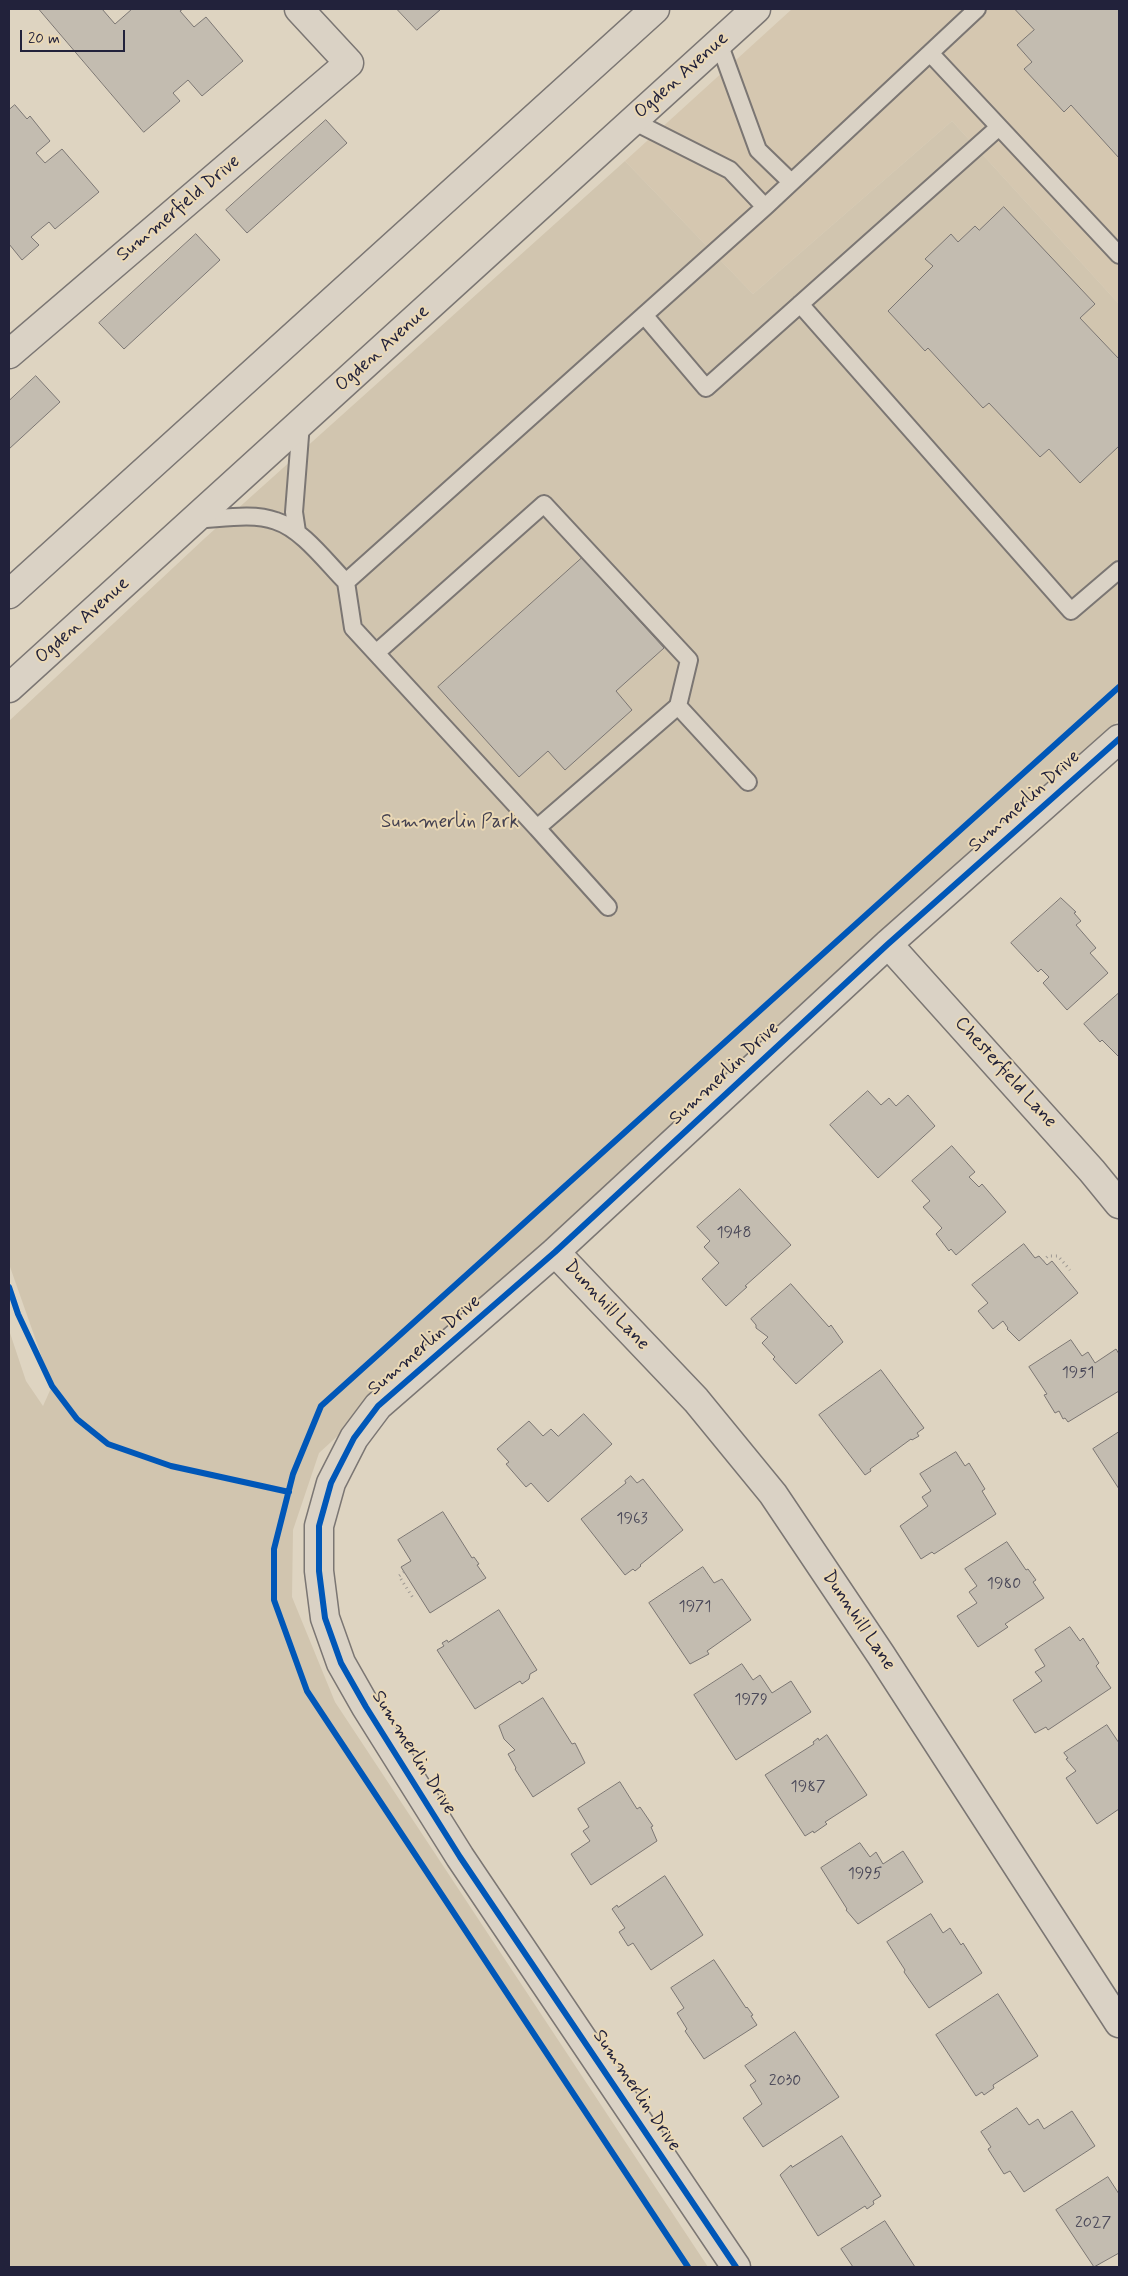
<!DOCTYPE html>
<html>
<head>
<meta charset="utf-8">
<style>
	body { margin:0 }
	#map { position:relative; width:1128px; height:2276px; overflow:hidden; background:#ded4c1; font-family:Mynerve,sans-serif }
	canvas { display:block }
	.frame { position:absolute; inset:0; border:10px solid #22223b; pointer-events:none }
	.scale { position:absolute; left:20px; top:30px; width:105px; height:22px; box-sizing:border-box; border:2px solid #22223b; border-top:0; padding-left:6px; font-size:15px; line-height:18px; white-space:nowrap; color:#22223b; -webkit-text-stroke:4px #ead8b5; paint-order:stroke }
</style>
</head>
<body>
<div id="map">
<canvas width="1128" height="2276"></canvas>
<div class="frame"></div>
<div class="scale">20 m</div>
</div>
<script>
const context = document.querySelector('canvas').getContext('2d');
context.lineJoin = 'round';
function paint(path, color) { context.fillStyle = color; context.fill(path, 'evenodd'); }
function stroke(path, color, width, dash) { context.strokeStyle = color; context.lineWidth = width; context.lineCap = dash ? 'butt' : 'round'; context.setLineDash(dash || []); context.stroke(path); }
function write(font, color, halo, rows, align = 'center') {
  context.font = font + ' Mynerve,sans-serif'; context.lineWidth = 4; context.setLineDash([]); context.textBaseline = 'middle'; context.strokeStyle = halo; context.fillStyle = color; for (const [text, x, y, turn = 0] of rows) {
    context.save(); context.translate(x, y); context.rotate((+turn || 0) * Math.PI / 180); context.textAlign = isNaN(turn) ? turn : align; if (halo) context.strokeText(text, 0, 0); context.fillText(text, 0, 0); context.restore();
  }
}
paint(new Path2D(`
	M792 9H1119V304L952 121 753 294 625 161Z`), '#d5c7b0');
paint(new Path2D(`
	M952 121 1119 304V720L319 1453 293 1530 292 1597 335 1702 708 2267H9V1330L26 1381 43 1406 52 1386 9 1264V721L205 538 625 161 753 294Z`), '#d1c5af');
const building = new Path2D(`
	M39 9H102L115 24 132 9H183L180 11 194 27 206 17 243 61 202 96 188 80 173 93 180 101 144 132Z
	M397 9H441L417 30Z
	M1015 9H1119V158L1071 105 1064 112 1024 69 1032 62 1017 45 1034 30Z
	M15 105 27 119 30 116 50 141 36 153 45 163 62 149 99 192 55 229 49 222 31 237 39 245 22 260 9 244V110Z
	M326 120 347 143 247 233 226 210Z
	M1004 207 1095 304 1080 318 1119 359V446L1080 483 1049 449 1040 457 989 403 983 408 928 348 925 351 888 311 933 266 925 259 951 234 958 242 975 226 979 230Z
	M196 234 220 260 124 349 99 323Z
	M36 376 60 402 9 449V401Z
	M582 558 664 648 616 691 632 710 565 770 548 751 519 777 438 687Z
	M1061 898 1076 912 1074 913 1081 921 1076 925 1096 948 1090 953 1108 973 1067 1010 1043 983 1049 977 1041 969 1038 972 1011 943Z
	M1119 993V1057L1102 1040 1100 1042 1084 1024Z
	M868 1091 881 1105 889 1098 896 1106 908 1095 935 1126 878 1178 830 1125Z
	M952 1146 975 1172 969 1177 979 1187 982 1184 1006 1212 956 1255 951 1249 949 1251 936 1234 942 1228 923 1207 930 1201 912 1181Z
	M740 1189 791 1245 745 1286 747 1287 726 1306 702 1279 719 1263 704 1247 710 1241 697 1227Z
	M1024 1244 1035 1258 1039 1256 1047 1265 1052 1261 1078 1293 1019 1341 1007 1329 1008 1328 1003 1321 993 1329 978 1311 988 1303 972 1285Z
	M791 1284 829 1327 831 1325 843 1342 796 1384 773 1359 775 1357 762 1343 768 1337 756 1328V1325L751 1319Z
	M1071 1340 1082 1356 1088 1352 1095 1363 1116 1349 1119 1354V1391L1068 1422 1065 1418 1063 1419 1059 1411 1055 1413 1044 1395 1047 1394 1029 1367Z
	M881 1370 924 1428 917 1433 919 1436 912 1440 911 1439 870 1469 871 1471 865 1475 819 1415Z
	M584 1414 612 1444 548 1502 531 1483 526 1487 506 1464 509 1462 497 1449 529 1421 543 1436 551 1429 558 1436Z
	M1119 1432V1489L1093 1449Z
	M956 1452 965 1466 969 1463 985 1489 982 1491 996 1514 934 1554 932 1552 921 1559 900 1526 928 1506 922 1497 931 1491 920 1474Z
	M631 1476 637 1483 643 1479 683 1530 640 1565 641 1566 635 1571 633 1569 625 1575 581 1519 626 1483 625 1481Z
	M443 1512 472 1558 474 1557 479 1564 477 1565 486 1578 430 1613 401 1567 411 1561 398 1540Z
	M1007 1542 1026 1570 1028 1569 1036 1580 1033 1582 1044 1598 1005 1624 1008 1627 978 1647 957 1616 977 1603 969 1592 977 1586 965 1569Z
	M703 1567 714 1583 722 1579 751 1620 707 1651 709 1654 690 1664 649 1603Z
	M499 1610 537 1670 530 1674 529 1679 522 1684 520 1681 475 1709 437 1650 444 1646 442 1643 447 1640 448 1642Z
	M1070 1627 1080 1641 1083 1638 1099 1663 1096 1666 1111 1688 1048 1730 1046 1727 1035 1733 1013 1700 1042 1681 1035 1672 1045 1666 1035 1650Z
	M742 1664 753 1680 760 1675 772 1693 791 1681 811 1712 736 1760 694 1695Z
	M543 1698 572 1744 575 1743 585 1763 533 1797 515 1769 516 1768 508 1754 515 1750 504 1739 499 1726Z
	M1107 1725 1119 1743V1809L1097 1824 1066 1778 1076 1771 1066 1759 1068 1758 1064 1753Z
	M827 1735 867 1795 825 1822 827 1824 814 1833 813 1831 805 1836 765 1775 814 1744 813 1742 818 1738 819 1740Z
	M620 1782 637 1809 640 1807 653 1826 651 1827 657 1841 591 1885 571 1854 590 1841 583 1831 589 1827 578 1809Z
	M860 1843 870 1857 876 1852 883 1864 903 1851 923 1882 858 1924 846 1910 847 1909 821 1868Z
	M665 1876 703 1935 651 1970 633 1943 628 1946 619 1932 625 1928 612 1909 617 1905 618 1907Z
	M931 1914 943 1933 950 1928 961 1945 963 1943 982 1973 929 2008 904 1972 905 1970 887 1942Z
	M714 1960 746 2008 747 2007 753 2015 751 2016 757 2025 704 2059 685 2031 687 2029 677 2013 684 2008 671 1988Z
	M998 1994 1038 2056 993 2085 994 2088 984 2095 982 2092 976 2096 936 2035Z
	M795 2032 839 2097 763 2147 743 2118 762 2104 750 2085 756 2081 745 2066Z
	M1017 2108 1029 2125 1038 2119 1044 2129 1072 2111 1095 2146 1024 2192 1010 2171 1004 2174 988 2149 991 2147 981 2132Z
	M842 2136 881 2196 873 2201 874 2204 867 2209 865 2206 818 2236 780 2175 791 2165 792 2167Z
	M1108 2177 1119 2194V2253L1094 2267 1056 2210Z
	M885 2221 915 2267H853L841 2249Z`);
paint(building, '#c3bcb0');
stroke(building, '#7b7673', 1);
const lane = new Path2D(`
	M719 43 758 150 791 182
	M930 53 977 9
	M633 121 730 170 765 207
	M800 304 1071 611 1119 570
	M644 315 706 388 999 127
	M195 520C220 519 252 512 276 521 302 529 327 563 346 582L765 207 930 53 1119 255
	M297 532 294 512 301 423
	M346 582 353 628 537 828 678 706 748 782
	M376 653 544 504 689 660 678 706
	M537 828 608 907`);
const street = new Path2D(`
	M9 354 349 63 299 9
	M888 944 1092 1171 1119 1204
	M555 1252 696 1400 773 1494 881 1655 1119 2023
	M736 2267 460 1857 366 1707 341 1663 325 1618 319 1571V1526L331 1483 354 1438 378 1406 555 1252 888 944 1119 739`);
const primary = new Path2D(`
	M9 594 655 9
	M9 688 756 9`);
stroke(lane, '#7b7673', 20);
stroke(street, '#7b7673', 31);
stroke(primary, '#7b7673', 31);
stroke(new Path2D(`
	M1043 1261 1048 1256H1058L1070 1270
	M404 1572 399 1576 413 1598`), '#9e9993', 3, [1, 4]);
stroke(lane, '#dad2c5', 16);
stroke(street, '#dad2c5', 28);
stroke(primary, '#dad2c5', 28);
stroke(new Path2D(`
	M9 1287 18 1314 52 1386 77 1419 108 1444 171 1466 289 1492
	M688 2267 307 1691 274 1600V1549L293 1474 321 1406 1119 687
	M736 2267 460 1857 366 1707 341 1663 325 1618 319 1571V1526L331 1483 354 1438 378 1406 555 1252 888 944 1119 739`), '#0057b8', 6);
write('16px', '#4a4858', null, [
	["1948",734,1234],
	["1951",1078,1374],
	["1963",632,1520],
	["1980",1004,1585],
	["1971",695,1608],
	["1979",751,1701],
	["1987",808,1788],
	["1995",865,1875],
	["2030",785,2082],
	["2027",1093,2224]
]);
write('19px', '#22223b', '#ead8b5', [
	["Ogden Avenue",682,76,-42],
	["Summerfield Drive",179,209,-40],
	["Ogden Avenue",383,349,-42],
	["Ogden Avenue",83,621,-42],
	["Summerlin Drive",1025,802,-42],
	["Chesterfield Lane",1005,1073,48],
	["Summerlin Drive",725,1074,-43],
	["Dunnhill Lane",606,1306,47],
	["Summerlin Drive",425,1346,-41],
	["Dunnhill Lane",858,1621,56],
	["Summerlin Drive",413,1753,58],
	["Summerlin Drive",636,2091,56]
]);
write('19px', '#444150', '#ead8b5', [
	["Summerlin Park",450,823]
]);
</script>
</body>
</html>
